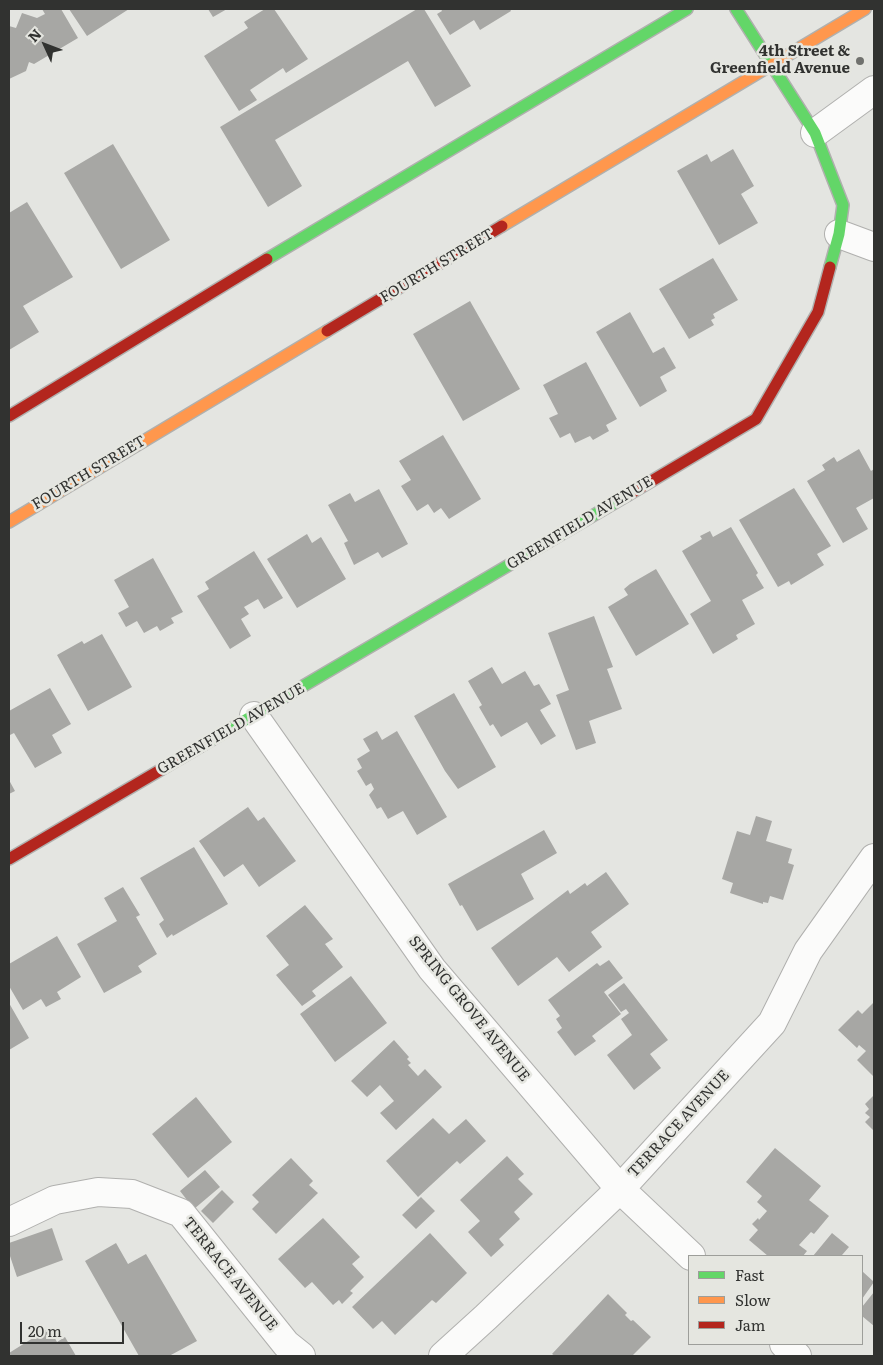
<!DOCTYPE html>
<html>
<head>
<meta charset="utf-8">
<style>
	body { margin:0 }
	#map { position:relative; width:883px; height:1365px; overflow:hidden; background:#e4e5e1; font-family:Literata,serif }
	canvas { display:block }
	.frame { position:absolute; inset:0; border:10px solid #313230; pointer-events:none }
	.legend { position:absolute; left:688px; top:1255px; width:175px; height:90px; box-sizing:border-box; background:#e5e6e0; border:1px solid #9d9e9a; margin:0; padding:6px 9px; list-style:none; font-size:15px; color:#313230 }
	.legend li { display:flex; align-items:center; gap:10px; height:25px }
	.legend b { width:25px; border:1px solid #9d9e9a }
	.north { position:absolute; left:20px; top:20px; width:50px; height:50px; -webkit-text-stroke:4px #e5e6e0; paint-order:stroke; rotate:313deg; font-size:14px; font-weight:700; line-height:20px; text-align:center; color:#313230 }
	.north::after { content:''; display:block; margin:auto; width:18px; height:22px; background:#313230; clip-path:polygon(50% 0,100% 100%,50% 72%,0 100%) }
	.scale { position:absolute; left:20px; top:1322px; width:104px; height:22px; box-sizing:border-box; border:2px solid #313230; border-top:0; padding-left:6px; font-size:15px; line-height:18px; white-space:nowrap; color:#313230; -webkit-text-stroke:4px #e5e6e0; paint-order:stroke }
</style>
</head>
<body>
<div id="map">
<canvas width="883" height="1365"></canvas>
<div class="frame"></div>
<ul class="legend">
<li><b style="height:6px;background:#63d668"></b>Fast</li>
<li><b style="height:6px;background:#ff974d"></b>Slow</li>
<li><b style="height:6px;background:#b3261e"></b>Jam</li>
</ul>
<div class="north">N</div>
<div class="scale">20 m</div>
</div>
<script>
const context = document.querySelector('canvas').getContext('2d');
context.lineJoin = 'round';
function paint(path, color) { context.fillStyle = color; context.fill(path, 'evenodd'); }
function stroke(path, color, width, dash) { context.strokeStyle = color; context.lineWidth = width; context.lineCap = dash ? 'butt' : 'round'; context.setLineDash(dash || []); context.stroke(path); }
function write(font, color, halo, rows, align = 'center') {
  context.font = font + ' Literata,serif'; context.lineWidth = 5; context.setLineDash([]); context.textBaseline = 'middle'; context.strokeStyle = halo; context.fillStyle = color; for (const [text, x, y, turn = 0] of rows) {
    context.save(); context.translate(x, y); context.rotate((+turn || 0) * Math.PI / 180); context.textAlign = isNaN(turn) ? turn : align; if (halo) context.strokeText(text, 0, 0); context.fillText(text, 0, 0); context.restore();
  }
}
paint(new Path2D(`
	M42 9H61L78 38 34 64 29 62 26 71 9 79V26L16 28 22 13 37 18 45 14Z
	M69 9H129L87 36Z
	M208 9H227L213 17Z
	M265 9H274L308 59 286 73 283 68 250 90 257 100 239 111 204 56 248 28 244 22Z
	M417 9H424L471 86 435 107 408 61 275 140 302 186 268 207 220 127Z
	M441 9H510L511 11 480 30 474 20 450 35 437 14 442 11Z
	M113 144 170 240 121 269 64 173Z
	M733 149 754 186 741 194 758 223 719 245 677 171 707 154 711 162Z
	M27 202 73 277 23 306 39 332 9 350V213Z
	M713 258 738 300 713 314 715 318 711 320 714 325 689 339 659 289Z
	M470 301 520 389 463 421 413 334Z
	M630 312 653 353 664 347 676 368 660 377 667 391 640 407 596 332Z
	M586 362 617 419 606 425 609 431 593 440 590 436 575 443 570 433 560 438 549 418 558 414 543 385Z
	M443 435 481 499 449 519 441 508 434 513 428 504 417 511 401 486 411 480 399 461Z
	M859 449 871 471 874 469V498L856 508 868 529 843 543 807 481 825 470 822 465 834 457 837 462Z
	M794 488 831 546 817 554 824 565 791 585 789 581 778 587 739 520Z
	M379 489 408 544 382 558 378 552 354 565 344 543 348 541 328 505 350 493 355 502Z
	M731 527 758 573 756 575 764 588 742 600 755 624 736 635 738 639 713 654 690 614 711 601 682 551 702 539 700 536 710 531 713 537Z
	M307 534 312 543 321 537 346 579 297 608 267 559Z
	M254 551 283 598 264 609 258 599 244 607 249 614 241 619 251 636 230 649 197 596 209 589 205 582Z
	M153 558 183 612 171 618 174 623 160 631 157 626 144 633 137 621 126 627 118 613 129 607 114 580Z
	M656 569 689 624 636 656 608 607 628 595 624 589 630 584Z
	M594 616 613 667 607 669 622 709 589 721 596 743 576 750 556 695 569 690 548 633Z
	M102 634 132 687 88 711 57 655 82 641 84 644Z
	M492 667 502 684 525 671 534 686 539 684 551 704 540 710 556 736 541 745 527 722 501 737 493 724 490 726 479 707 482 705 468 681Z
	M50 688 71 724 52 735 62 753 35 768 14 733 10 735 9 732V711Z
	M454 693 496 767 458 789 445 771 414 716Z
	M377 731 382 740 397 731 447 817 417 835 403 811 388 819 381 807 377 809 369 795 374 789 371 783 366 786 357 771 362 768 357 759 370 751 363 739Z
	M9 780 15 791 9 794Z
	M248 807 258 821 264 817 296 861 259 887 243 864 224 877 199 841Z
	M756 816 772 821 766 841 792 849 788 863 794 865 783 900 770 896 768 903 763 902V904L730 893 733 883 722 879 737 831 750 835Z
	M544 830 557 853 521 874 534 899 477 931 462 905 460 906 448 884Z
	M194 847 228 904 173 936 172 934 167 938 159 924 164 920 140 878Z
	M606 872 629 904 591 932 602 947 569 972 557 957 518 986 491 948 568 890 570 894 585 883 587 886Z
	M123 887 140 915 136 917 157 954 138 966 142 972 104 993 77 944 117 921 104 898Z
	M305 905 333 939 325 944 343 967 312 991 316 996 302 1006 276 975 289 965 266 936Z
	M57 936 81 977 57 992 61 999 46 1007 41 999 23 1010 9 986V964Z
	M609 960 623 978 604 992 621 1014 592 1036 596 1041 575 1056 557 1032 562 1028 556 1019 560 1016 548 1000 597 963 600 966Z
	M351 976 387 1023 335 1062 300 1014Z
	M624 983 668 1040 650 1054 661 1068 634 1090 607 1055 632 1035 621 1019 629 1013 626 1009 621 1012 608 995Z
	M874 1002V1077L857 1060 866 1051 859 1045 857 1048 838 1030 858 1010 862 1014Z
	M9 1003 29 1038 9 1050Z
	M394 1040 409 1057 407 1059 411 1063 408 1065 418 1076 425 1069 442 1087 396 1130 380 1113 394 1101 380 1085 367 1097 351 1081Z
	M874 1095V1131L865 1122 870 1117 865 1113 869 1109 865 1104Z
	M196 1097 232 1142 188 1178 152 1134Z
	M433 1118 449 1134 466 1119 486 1141 460 1164 457 1161 418 1197 386 1161Z
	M775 1148 821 1186 809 1200 829 1216 814 1234 811 1232 799 1245 807 1251 803 1256H768L749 1240 758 1230 752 1224 758 1218 759 1220 767 1211 757 1202 762 1196 746 1182Z
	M507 1156 524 1174 518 1179 533 1194 514 1212 520 1219 499 1239 504 1245 491 1257 468 1232 480 1221 460 1200Z
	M291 1158 313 1181 309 1185 318 1193 276 1234 252 1209 259 1202 252 1195Z
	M205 1170 220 1187 194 1209 180 1191Z
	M222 1190 234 1202 213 1223 201 1211Z
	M421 1197 435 1211 416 1229 402 1215Z
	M323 1218 360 1257 352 1264 364 1277 350 1291 353 1293 342 1304 339 1300 333 1305 312 1282 305 1288 278 1259Z
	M52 1228 63 1260 17 1277 9 1253V1243Z
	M430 1233 467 1273 436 1303 432 1300 395 1335 382 1321 373 1329 352 1307Z
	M832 1233 849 1247 842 1255 844 1256H813Z
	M116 1243 128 1264 146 1254 197 1341 169 1356H139L85 1261Z
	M862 1271 874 1282 862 1299Z
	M874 1292V1326L862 1316V1307Z
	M608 1294 627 1313 625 1315 631 1321 633 1320 651 1337 632 1356H555L552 1354Z
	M49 1328 57 1342 65 1337 76 1356H11L9 1353Z`), '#a7a7a4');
const street = new Path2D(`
	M815 133 874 90
	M839 234 874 247
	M254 716 432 969 620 1189 691 1256
	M9 1222 55 1200 98 1192 132 1194 181 1213 286 1344 301 1356
	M784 1344 797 1356
	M443 1356 486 1317 620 1189 772 1023 808 951 874 858`);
const fast = new Path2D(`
	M736 9 815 133 843 205 839 234 830 267
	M267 259 687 9
	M208 742 628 495`);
const slow = new Path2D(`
	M502 226 865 9
	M9 522 327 331`);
const jam = new Path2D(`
	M327 331 502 226
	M9 416 267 259
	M628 495 756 419 818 312 830 267
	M9 859 208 742`);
stroke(street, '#b0b0ae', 30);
stroke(fast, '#b0b0ae', 14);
stroke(slow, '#b0b0ae', 14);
stroke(jam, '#b0b0ae', 14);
stroke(street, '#fbfbfa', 28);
stroke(fast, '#63d668', 11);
stroke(slow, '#ff974d', 11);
stroke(jam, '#b3261e', 11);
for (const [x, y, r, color] of [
	[860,61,5,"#70716e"]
]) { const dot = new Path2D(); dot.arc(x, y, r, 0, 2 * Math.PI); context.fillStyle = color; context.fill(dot); stroke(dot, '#e5e6e0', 2); }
write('bold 15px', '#313230', '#e5e6e0', [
	["4th Street &",850,52],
	["Greenfield Avenue",850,69]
], 'right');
write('15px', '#313230', '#e5e6e0', [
	["FOURTH STREET",437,266,-31],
	["FOURTH STREET",89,473,-31],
	["GREENFIELD AVENUE",580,523,-31],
	["GREENFIELD AVENUE",231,729,-30],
	["SPRING GROVE AVENUE",469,1009,51],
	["TERRACE AVENUE",679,1124,-47],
	["TERRACE AVENUE",230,1274,51]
]);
</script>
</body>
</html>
